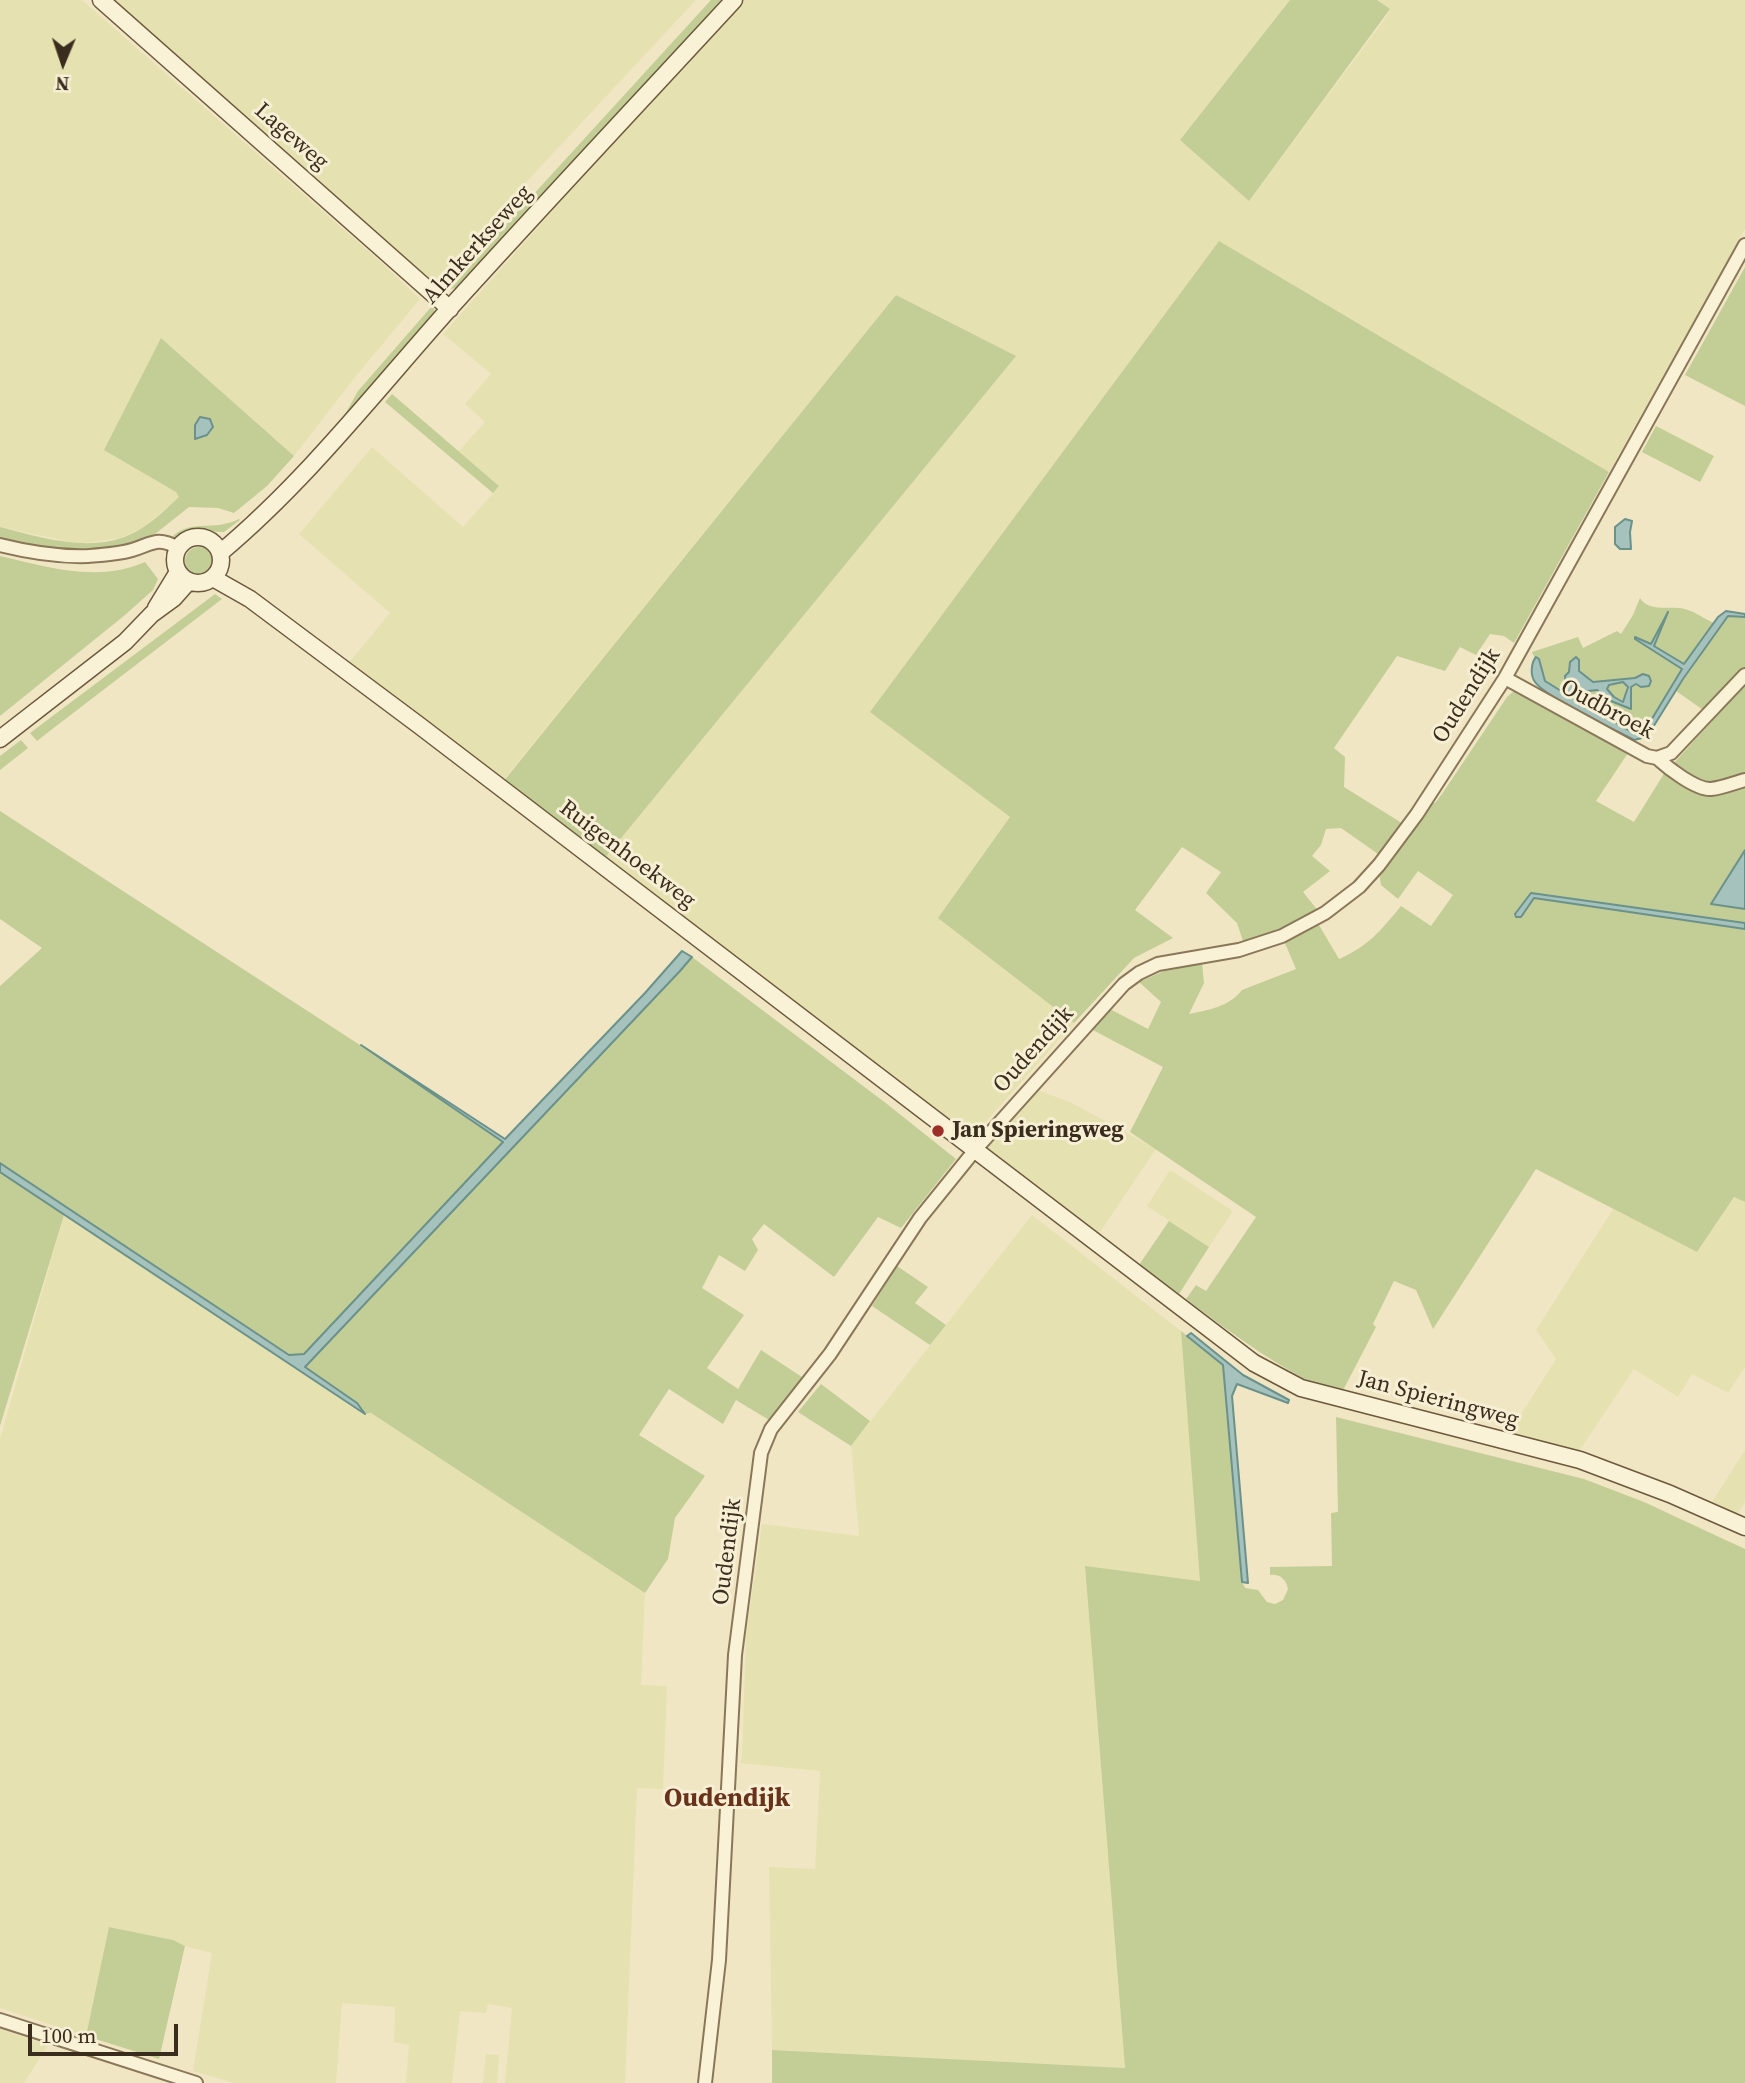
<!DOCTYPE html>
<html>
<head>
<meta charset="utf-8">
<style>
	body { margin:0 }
	#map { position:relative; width:1745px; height:2083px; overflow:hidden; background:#f0e6c3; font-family:"Source Serif 4",serif }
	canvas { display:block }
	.north { position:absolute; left:28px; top:28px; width:70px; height:70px; -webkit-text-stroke:5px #f7efd3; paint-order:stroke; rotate:182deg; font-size:19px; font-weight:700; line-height:28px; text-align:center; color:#3a2d1e }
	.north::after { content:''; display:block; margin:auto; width:24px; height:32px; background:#3a2d1e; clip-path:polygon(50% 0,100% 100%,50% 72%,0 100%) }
	.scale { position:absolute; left:28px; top:2024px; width:150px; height:32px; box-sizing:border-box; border:4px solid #3a2d1e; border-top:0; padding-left:9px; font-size:21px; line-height:24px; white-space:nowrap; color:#3a2d1e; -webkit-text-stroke:5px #f7efd3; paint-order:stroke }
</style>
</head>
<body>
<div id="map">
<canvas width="1745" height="2083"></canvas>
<div class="north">N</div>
<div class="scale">100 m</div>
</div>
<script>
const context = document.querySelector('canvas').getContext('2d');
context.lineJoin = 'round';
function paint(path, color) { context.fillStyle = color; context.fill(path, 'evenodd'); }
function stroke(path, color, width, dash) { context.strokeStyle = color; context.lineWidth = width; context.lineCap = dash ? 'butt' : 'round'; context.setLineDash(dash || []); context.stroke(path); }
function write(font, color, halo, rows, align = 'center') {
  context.font = font + ' "Source Serif 4",serif'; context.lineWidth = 6; context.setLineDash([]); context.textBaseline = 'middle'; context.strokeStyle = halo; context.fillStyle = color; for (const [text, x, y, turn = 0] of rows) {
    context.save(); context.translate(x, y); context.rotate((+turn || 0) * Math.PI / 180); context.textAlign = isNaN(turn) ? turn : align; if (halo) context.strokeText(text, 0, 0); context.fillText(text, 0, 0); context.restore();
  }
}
paint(new Path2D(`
	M0 0H82L383 264 420 299 356 376 294 456 161 338 177 492 180 497 142 528 120 538 87 543 71 542 0 527Z
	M111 0H696L434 281 405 259Z
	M745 0H1290L1180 140 1249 201 1384 20 1390 9 1377 0H1745V229L1609 472 1219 241 871 711 1011 818 939 918 1074 1023 975 1134H968L957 1127 604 859 1015 356 896 295 502 782 348 664 390 613 299 534 372 447 463 527 499 486 459 451 485 422 465 404 491 374 443 334 594 164Z
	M1035 1089 1072 1103 1156 1149 1098 1235 988 1149 989 1141Z
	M1170 1170 1233 1211 1209 1247 1147 1206Z
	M1734 1197 1745 1202V1367L1728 1393 1692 1374 1678 1397 1634 1369 1579 1451 1508 1435 1556 1359 1536 1330 1613 1209 1697 1252Z
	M64 1215 365 1414 371 1413 645 1593 641 1685 667 1686 663 1789 637 1788 625 2083H505L512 2008 488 2004 486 2013 460 2011 452 2083H406L409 2045 394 2042 395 2007 342 2003 336 2083H235L193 2071 212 1953 185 1946 173 1940 110 1927 86 2036 0 2008V1439Z
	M1032 1215 1181 1331 1201 1581 1085 1567 1125 2068 772 2050 769 1867 815 1869 820 1771 740 1763 742 1757 746 1636 762 1524 859 1536 851 1446Z
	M1745 1450V1502L1737 1514 1712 1502Z
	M0 2029 48 2045 24 2083H0Z
	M486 2054 499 2055 497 2083H483Z`), '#e6e1b0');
paint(new Path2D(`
	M711 0H721L460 288 447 289Z
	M1290 0H1377L1390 9 1249 201 1180 140Z
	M1219 241 1609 472 1514 643 1504 636 1490 634 1476 655 1460 647 1445 671 1397 656 1334 748 1345 757 1344 787 1405 825 1381 856 1341 828 1326 829 1321 845 1312 856 1330 871 1303 892 1319 912 1284 931 1244 944 1237 923 1206 893 1221 872 1182 847 1135 910 1173 938 1134 958 1074 1023 938 918 1010 817 870 712Z
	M1745 267V406L1685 375Z
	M896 295 1016 356 604 859 503 782Z
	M432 306 434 308 435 315 339 425 358 391Z
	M161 338 294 456 267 486 234 513 218 508 189 507 155 534 122 548 70 552 0 542V527C44 538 95 555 137 531 153 522 166 509 179 497L176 492 104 450Z
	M392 394 499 486 493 493 385 402Z
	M1656 426 1714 456 1700 482 1642 452Z
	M239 519 240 520 224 532 195 531 177 541 171 538C189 518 214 532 239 519Z
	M185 561a14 14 0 1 1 28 0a14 14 0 1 1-28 0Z
	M0 556C48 567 97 583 145 562L158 579 153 590 125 615 0 716Z
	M215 594 222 599 51 730 37 741 30 733Z
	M1640 598C1650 614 1672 604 1688 610 1697 613 1705 619 1714 623L1683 665 1653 646 1667 612 1651 644 1636 637 1682 669 1647 727 1638 732 1630 731 1569 697 1572 693 1597 690 1611 701 1631 709V687L1639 685 1640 675 1635 678 1593 682 1569 665V672L1565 676 1566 695 1545 681 1539 659 1534 657 1532 652 1578 637 1583 648 1617 631 1621 634 1633 615Z
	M1733 615 1745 617V672L1706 712 1676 691 1728 616Z
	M1623 682 1627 685 1624 701 1614 697 1607 689 1609 685Z
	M1745 685V775C1704 787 1709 786 1672 765Z
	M1514 691 1630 750 1596 801 1634 822 1665 772 1701 790 1745 783V850L1711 903 1745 909V923L1531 893 1520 916 1534 898 1745 929V1202L1734 1197 1697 1252 1536 1169 1433 1329 1416 1290 1394 1281 1373 1324 1376 1327 1340 1396C1284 1372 1235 1336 1186 1299L1196 1285 1206 1291 1256 1217 1130 1132 1163 1067 1089 1028 1108 1008 1148 1029 1161 1002 1139 982 1164 971 1202 963 1204 983 1189 1014C1208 1010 1229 1007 1242 990L1296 969 1284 941 1319 925 1339 959C1369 946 1381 930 1401 906L1431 926 1453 895 1418 871 1398 899 1381 885 1379 872 1429 803H1435L1442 794 1507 697Z
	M21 740 28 748 0 770V756Z
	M0 811 446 1101 503 1142 304 1354 290 1355 0 1163V986L42 948 0 919Z
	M692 957 887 1104 956 1159 901 1228 878 1217 834 1277 764 1224 752 1239 758 1250 745 1271 719 1255 702 1288 744 1315 707 1368 738 1389 761 1350 808 1381 774 1423 736 1400 723 1424 669 1389 639 1435 705 1476 675 1518 668 1559 645 1593 371 1413 365 1414 357 1403 305 1367Z
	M0 1172 64 1215 0 1426Z
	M1169 1221 1209 1247 1179 1294 1139 1265Z
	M897 1266 928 1287 915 1303 946 1325 930 1345 872 1306Z
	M1181 1331 1223 1365 1242 1582 1245 1588 1258 1590 1267 1602 1275 1604 1283 1600 1288 1589C1286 1579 1280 1574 1270 1575V1567L1332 1566 1331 1513 1338 1512 1336 1417 1584 1479 1644 1502 1745 1549V2083H772V2050L1125 2068 1085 1566 1200 1581Z
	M821 1384 870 1421 851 1446 798 1412Z
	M109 1927 173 1940 185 1946 159 2059 86 2036Z`), '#c3ce96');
const water = new Path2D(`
	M200 417 210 419 213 427 207 435 195 439V425Z
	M1625 519 1632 521 1630 532 1631 549H1620L1615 544V527Z
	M1726 611 1745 614V617L1728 616 1683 679 1650 732 1642 738 1634 740C1613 729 1547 698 1535 682 1530 675 1531 663 1536 657L1539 659 1545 681 1566 694 1565 676 1569 672 1570 662 1576 657 1579 660V671L1593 682 1635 678 1643 674 1649 676 1651 681 1649 686 1641 687 1636 684 1631 687V709L1611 701 1597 690 1571 693 1569 696 1630 731 1640 732 1647 727 1682 669 1635 639V637L1651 644 1668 612 1654 646 1684 664 1718 617ZM1623 682 1628 687 1623 702 1614 697 1607 689 1609 685Z
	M1745 850V909L1711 904Z
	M1531 893 1745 923V929L1534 898 1521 917H1516L1515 914Z
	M682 951 692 957 680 971 305 1367 357 1403 365 1414 0 1172V1163L289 1355 304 1354 503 1142 361 1045 505 1139 645 993Z
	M1191 1333 1243 1375 1289 1400 1288 1403 1237 1384 1232 1396 1248 1583 1242 1582 1223 1365 1187 1336Z`);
paint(water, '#a5c2bc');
stroke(water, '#6b918b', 2);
const street = new Path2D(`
	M0 545C28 552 59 557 88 556 102 555 118 554 132 550 152 544 157 536 178 548
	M1505 678 1647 756 1657 758 1671 753 1745 675
	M1657 758C1668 768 1696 790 1711 789 1722 788 1734 783 1745 780
	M0 2020 196 2083
	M705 2083 719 1960 735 1655 759 1469 761 1453 771 1429 830 1354 920 1218 975 1150 1124 984 1139 973 1158 964 1239 950 1282 936 1325 913 1359 887 1379 865 1417 814 1505 678 1745 245`);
const secondary = new Path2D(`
	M101 0 450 309
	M175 560a23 23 0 1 1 46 0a23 23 0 1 1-46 0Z
	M220 553C306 481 375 392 449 309 543 205 639 103 734 0
	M213 578 250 599 420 726 1254 1363 1301 1388 1580 1460 1670 1494 1745 1527
	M156 608 178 572
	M0 739 125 642 152 614 174 598 189 581`);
stroke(street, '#8a7759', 16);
stroke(secondary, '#6c583c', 19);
stroke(street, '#faf2d6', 12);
stroke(secondary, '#faf2d6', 16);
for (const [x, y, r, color] of [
	[938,1131,7,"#9c2f27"]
]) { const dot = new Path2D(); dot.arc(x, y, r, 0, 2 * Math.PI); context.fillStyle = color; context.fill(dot); stroke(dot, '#f7efd3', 2.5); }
write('23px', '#3a2d1e', '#f7efd3', [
	["Lageweg",291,137,41],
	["Almkerkseweg",478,245,-48],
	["Oudendijk",1467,696,-58],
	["Oudbroek",1607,710,28],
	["Ruigenhoekweg",627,855,37],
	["Oudendijk",1034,1050,-48],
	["Jan Spieringweg",1438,1400,15],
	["Oudendijk",728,1552,-83]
]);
write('bold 23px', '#3a2d1e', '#f7efd3', [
	["Jan Spieringweg",952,1131]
], 'left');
write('bold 26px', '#68321b', '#f7efd3', [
	["Oudendijk",727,1799]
]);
</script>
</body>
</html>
